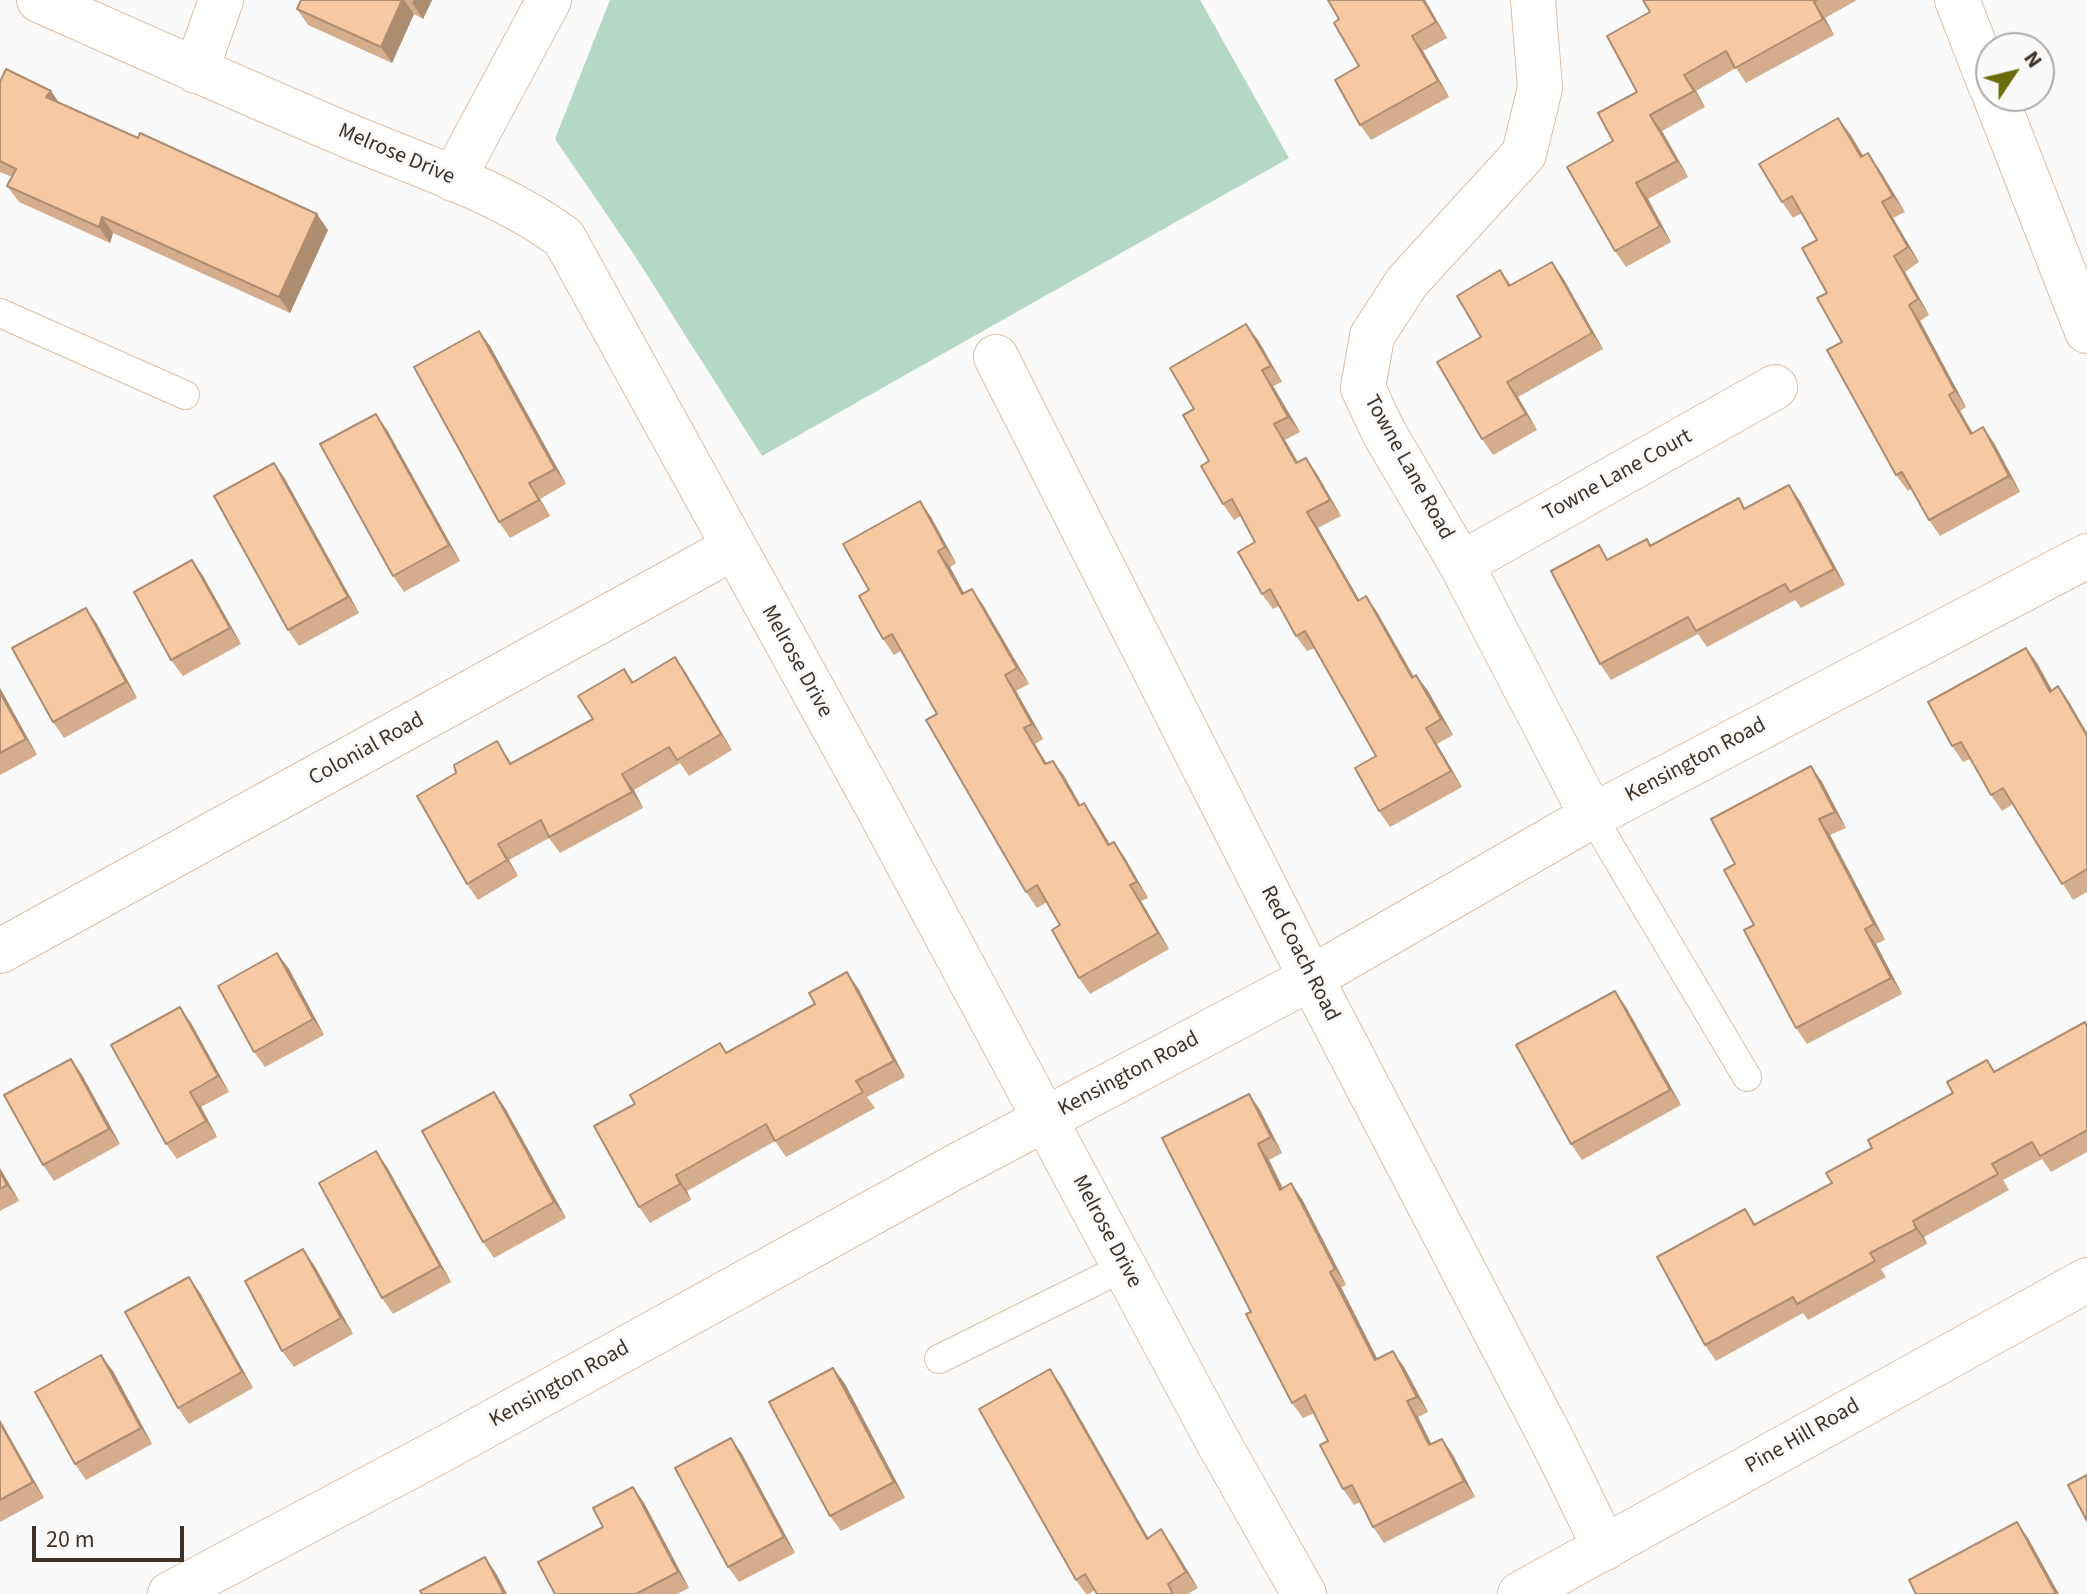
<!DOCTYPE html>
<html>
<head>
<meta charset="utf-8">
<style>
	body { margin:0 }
	#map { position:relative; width:2087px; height:1594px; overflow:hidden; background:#fafafa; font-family:"Source Sans 3",sans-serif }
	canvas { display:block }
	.north { position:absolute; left:1975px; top:32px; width:80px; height:80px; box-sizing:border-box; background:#fafafa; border:2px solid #afaaa6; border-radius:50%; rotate:55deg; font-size:22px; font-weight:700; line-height:32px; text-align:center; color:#3f3329 }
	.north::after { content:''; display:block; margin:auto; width:28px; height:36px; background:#6b6c0c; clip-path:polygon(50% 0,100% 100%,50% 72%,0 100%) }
	.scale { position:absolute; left:32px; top:1526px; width:152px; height:36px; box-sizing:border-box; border:4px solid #3f3329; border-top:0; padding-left:10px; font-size:24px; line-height:28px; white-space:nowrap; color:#3f3329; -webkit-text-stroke:6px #fafafa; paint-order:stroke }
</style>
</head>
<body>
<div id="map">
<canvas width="2087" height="1594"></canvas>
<div class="north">N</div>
<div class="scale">20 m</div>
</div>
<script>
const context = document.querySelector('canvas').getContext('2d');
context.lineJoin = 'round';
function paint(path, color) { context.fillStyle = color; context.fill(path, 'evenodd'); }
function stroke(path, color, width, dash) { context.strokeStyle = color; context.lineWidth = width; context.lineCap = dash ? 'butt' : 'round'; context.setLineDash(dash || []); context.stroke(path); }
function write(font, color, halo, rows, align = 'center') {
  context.font = font + ' "Source Sans 3",sans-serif'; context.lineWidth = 6; context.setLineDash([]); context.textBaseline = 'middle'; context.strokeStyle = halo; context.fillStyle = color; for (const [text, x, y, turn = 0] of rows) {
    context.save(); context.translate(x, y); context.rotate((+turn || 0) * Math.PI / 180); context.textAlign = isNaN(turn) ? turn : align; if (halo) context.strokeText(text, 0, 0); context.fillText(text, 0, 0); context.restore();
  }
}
paint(new Path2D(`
	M610 0H1200L1289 158 762 456 633 253 555 139Z`), '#b5d8c6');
const service = new Path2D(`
	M0 313 185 395
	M1592 816 1747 1077
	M939 1359 1124 1267`);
const minor = new Path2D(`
	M39 0C144 47 250 94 356 139 425 167 505 194 564 238L878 808 1217 1440 1304 1594
	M1533 0 1540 88 1524 154 1407 282 1372 336 1363 388 1383 431 1461 564 1592 816
	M1957 0 1991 87
	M196 71 221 0
	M1995 96 2087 331
	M453 179 549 0
	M996 357 1311 978 1554 1444 1605 1548
	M1461 564 1775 387
	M0 951 733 548
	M170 1594 447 1447 953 1168 1311 978 1592 816 2087 556
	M1520 1594 2087 1280`);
stroke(service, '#ddbfa6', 30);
stroke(minor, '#ddbfa6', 46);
stroke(service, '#fff', 28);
stroke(minor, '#fff', 44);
paint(new Path2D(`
	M301 0H432L423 19 414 14 392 63 308 25 297 9Z
	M1425 0 1447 38 1423 51 1449 97 1371 140 1360 125 1359 66 1339 19Z
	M1643 0H1857L1825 18 1834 35 1746 83 1736 68 1696 91 1705 107 1662 131 1688 177 1648 199 1671 242 1626 267 1615 251 1613 141 1637 92 1650 12Z
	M0 82 60 103 328 230 290 313 113 233 110 243 19 202 7 186 12 177 0 172Z
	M1850 134 1863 156 1879 169 1905 212 1893 218 1919 262 1905 272 1929 315 1920 321 1966 407 1960 411 1973 433 1994 443 2020 492 1940 536 1929 520 1912 488 1908 491 1896 475 1842 342 1827 293 1817 240 1802 213 1793 218 1782 202Z
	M1500 270 1511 285 1563 278 1603 349 1518 397 1537 430 1493 455 1482 439 1481 337Z
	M1246 324 1258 340 1282 382 1273 386 1300 432 1285 440 1298 462 1317 474 1341 516 1318 528 1359 600 1377 612 1414 677 1416 675 1428 691 1453 735 1437 744 1462 787 1390 827 1379 811 1376 756 1315 648 1307 651 1296 636 1279 606 1273 609 1262 594 1255 542 1241 516 1234 520 1223 504 1209 461 1194 409Z
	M479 331 490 346 566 484 540 499 550 516 510 538 499 522Z
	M376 414 387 430 460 561 404 592 393 576Z
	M274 463 285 479 359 613 299 646 288 630Z
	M1789 485 1800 501 1845 585 1801 608 1795 600 1707 647 1698 634 1611 680 1600 664 1599 545 1608 559 1647 539 1651 545 1746 508Z
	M920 501 931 517 956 563 950 567 964 593 983 605 1029 684 1016 691 1043 739 1035 744 1047 764 1053 761 1064 776 1080 805 1095 819 1110 844 1125 858 1148 898 1141 901 1169 949 1090 994 1079 978 1060 925 1047 902 1037 908 1026 892 937 714 901 651 894 655 883 639Z
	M192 560 203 576 241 644 183 676 171 660Z
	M97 624 137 698 64 738 53 722Z
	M2026 648 2037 663 2052 690 2058 686 2069 702 2087 733V892L2073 900 2013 804 2002 811 1991 795 1970 759 1963 762 1952 746Z
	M675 657 686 673 732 750 689 776 680 763 634 790 643 808 560 853 549 838 509 860 518 876 478 900 467 884 456 773 508 757 511 763 593 719 624 669 634 682Z
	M0 688 37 755 0 775Z
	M1811 766 1822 782 1846 828 1830 835 1885 940 1876 944 1902 994 1807 1044 1796 1028 1735 864Z
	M277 953 289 969 324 1035 265 1067 254 1052Z
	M858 988 905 1077 867 1097 875 1108 786 1157 775 1141 687 1191 691 1200 650 1223 639 1207 635 1104 720 1043 727 1053Z
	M1626 1007 1681 1105 1582 1160 1571 1144Z
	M191 1023 229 1092 201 1107 217 1137 177 1159 166 1144Z
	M2087 1026V1152L2051 1172 2042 1159 2003 1180 2009 1190 1924 1237 1927 1244 1881 1269 1886 1277 1808 1320 1803 1313 1716 1361 1705 1345 1745 1209 1756 1225 1832 1183 1872 1148 1995 1072Z
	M71 1059 82 1075 120 1144 54 1181 43 1165Z
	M494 1092 505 1108 566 1218 494 1258 483 1242Z
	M1249 1094 1260 1110 1282 1153 1269 1160 1283 1188 1302 1199 1346 1285 1341 1287 1377 1359 1404 1367 1428 1412 1418 1417 1431 1444 1442 1439 1453 1455 1475 1497 1384 1543 1373 1527 1360 1502 1354 1505 1343 1489 1328 1441 1314 1413 1303 1418 1292 1403 1251 1312Z
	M387 1167 451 1282 393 1314 382 1298Z
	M0 1168 19 1201 0 1211Z
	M314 1265 353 1334 294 1367 282 1351Z
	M189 1277 200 1293 253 1388 189 1424 178 1408Z
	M833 1368 845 1384 905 1498 841 1531 830 1516Z
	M1050 1369 1061 1385 1148 1538 1161 1529 1172 1545 1198 1588 1188 1594H1097L1095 1590 1089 1594H1086L1076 1580Z
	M113 1371 152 1444 86 1480 75 1464Z
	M0 1420 44 1498 0 1522Z
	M731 1438 742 1454 795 1553 739 1582 728 1567Z
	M633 1487 644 1503 689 1588 677 1594H555Z`), '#d4ad8c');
paint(new Path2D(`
	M402 0H404L414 14 392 63 381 47Z
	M414 0H432L423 19 412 3Z
	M1423 0H1425L1447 38 1436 22Z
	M1814 2 1825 18 1834 35 1823 19Z
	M1412 36 1423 51 1449 97 1438 81Z
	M1684 75 1696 91 1705 107 1694 91Z
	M51 91 62 107 46 97Z
	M1650 115 1662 131 1688 177 1677 161Z
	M1838 118 1850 134 1873 172 1861 157Z
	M1868 153 1879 169 1905 212 1893 196Z
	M1636 183 1648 199 1671 242 1660 226Z
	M1882 202 1893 218 1919 262 1908 247Z
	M317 214 328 230 290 313 279 297Z
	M102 217 113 233 110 243 99 227Z
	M1894 256 1905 272 1929 315 1918 299Z
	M1552 262 1563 278 1603 349 1592 333Z
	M1909 305 1920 321 1966 407 1955 391Z
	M1246 324 1258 340 1282 382 1271 366Z
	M479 331 490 346 566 484 555 469Z
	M1262 370 1273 386 1300 432 1288 417Z
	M1507 382 1518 397 1537 430 1526 414Z
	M1949 395 1960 411 1982 450 1971 434Z
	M376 414 387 430 460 561 449 545Z
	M1274 424 1285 440 1307 479 1296 463Z
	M1983 427 1994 443 2020 492 2009 476Z
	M1306 458 1317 474 1341 516 1330 500Z
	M274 463 285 479 359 613 348 597Z
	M529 483 540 499 550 516 539 500Z
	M1789 485 1800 501 1845 585 1834 569Z
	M920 501 931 517 956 563 945 547Z
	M1307 512 1318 528 1369 617 1358 601Z
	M938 551 950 567 973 610 962 594Z
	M192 560 203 576 241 644 230 628Z
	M972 589 983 605 1029 684 1017 668Z
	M1366 596 1377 612 1423 693 1412 678Z
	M86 608 97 624 137 698 126 682Z
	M2026 648 2037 663 2061 707 2050 692Z
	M675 657 686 673 732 750 721 734Z
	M1005 675 1016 691 1043 739 1032 724Z
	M1416 675 1428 691 1453 735 1441 719Z
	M2058 686 2069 702 2087 733V736Z
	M0 688 37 755 26 739 0 693Z
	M1024 728 1035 744 1056 780 1045 764Z
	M1426 728 1437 744 1462 787 1451 771Z
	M1053 761 1064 776 1090 822 1079 806Z
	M1811 766 1822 782 1846 828 1835 812Z
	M622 774 634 790 643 808 632 792Z
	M1084 803 1095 819 1119 861 1108 845Z
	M1819 819 1830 835 1885 940 1874 924Z
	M1114 842 1125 858 1148 898 1137 882Z
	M498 844 509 860 518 876 507 860Z
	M1130 885 1141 901 1169 949 1158 933Z
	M1865 929 1876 944 1902 994 1891 978Z
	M277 953 289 969 324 1035 313 1019Z
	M847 972 858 988 905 1077 894 1061Z
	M1615 991 1626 1007 1681 1105 1670 1090Z
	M180 1007 191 1023 229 1092 218 1076Z
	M71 1059 82 1075 120 1144 109 1129Z
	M190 1092 201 1107 217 1137 206 1121Z
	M494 1092 505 1108 566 1218 554 1202Z
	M1249 1094 1260 1110 1282 1153 1271 1137Z
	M1258 1144 1269 1160 1291 1206 1280 1190Z
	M376 1151 387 1167 451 1282 440 1266Z
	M0 1168 19 1201 7 1185 0 1172Z
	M676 1175 687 1191 691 1200 680 1184Z
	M1291 1183 1302 1199 1346 1285 1335 1269Z
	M1913 1221 1924 1237 1927 1244 1916 1229Z
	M303 1249 314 1265 353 1334 341 1318Z
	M1330 1272 1341 1287 1386 1376 1375 1360Z
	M189 1277 200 1293 253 1388 242 1372Z
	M1393 1351 1404 1367 1428 1412 1417 1397Z
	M101 1355 113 1371 152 1444 141 1428Z
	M833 1368 845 1384 905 1498 894 1482Z
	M1050 1369 1061 1385 1158 1555 1147 1539Z
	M1407 1401 1418 1417 1440 1461 1429 1445Z
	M0 1420 44 1498 33 1482 0 1423Z
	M731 1438 742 1454 795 1553 784 1537Z
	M1442 1439 1453 1455 1475 1497 1464 1481Z
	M633 1487 644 1503 689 1588 678 1572Z
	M2017 1522 2028 1538 2059 1594H2056Z
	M1161 1529 1172 1545 1198 1588 1186 1572Z
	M485 1557 496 1573 507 1594H504Z`), '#ad8d72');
const building = new Path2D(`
	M301 0H402L381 47 297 9Z
	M1328 0H1423L1436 22 1412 36 1438 81 1360 125 1335 80 1359 66 1334 23 1339 19Z
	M1643 0H1817L1814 2 1823 19 1735 68 1726 51 1684 75 1694 91 1650 115 1677 161 1636 183 1660 226 1615 251 1567 167 1613 141 1598 113 1637 92 1607 36 1650 12Z
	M6 69 51 91 46 97 138 138 140 133 317 214 279 297 102 217 99 227 7 186 16 169 0 161V82Z
	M1838 118 1861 157 1868 153 1893 196 1882 202 1908 247 1894 256 1918 299 1909 305 1955 391 1949 395 1971 434 1983 427 2009 476 1929 520 1902 472 1896 475 1827 350 1842 342 1817 298 1827 293 1802 248 1817 240 1792 196 1782 202 1759 164Z
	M1552 262 1592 333 1507 382 1526 414 1482 439 1437 362 1481 337 1457 296 1500 270 1509 286Z
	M1246 324 1271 366 1262 370 1288 417 1274 424 1296 463 1306 458 1330 500 1307 512 1358 601 1366 596 1412 678 1416 675 1441 719 1426 728 1451 771 1379 811 1355 768 1376 756 1305 631 1296 636 1270 589 1262 594 1238 552 1255 542 1232 499 1223 504 1201 466 1209 461 1183 415 1194 409 1170 368Z
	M479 331 555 469 529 483 539 500 499 522 414 367Z
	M376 414 449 545 393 576 320 444Z
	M274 463 348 597 288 630 214 496Z
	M1789 485 1834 569 1790 592 1785 584 1696 631 1688 617 1600 664 1551 571 1599 545 1607 560 1647 539 1650 546 1739 498 1744 509Z
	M920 501 945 547 938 551 962 594 972 589 1017 668 1005 675 1032 724 1024 728 1045 764 1053 761 1079 806 1084 803 1108 845 1114 842 1137 882 1130 885 1158 933 1079 978 1052 930 1060 925 1037 885 1026 892 926 720 937 714 892 634 883 639 859 596 869 590 843 544Z
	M192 560 230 628 171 660 134 592Z
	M86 608 126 682 53 722 12 648Z
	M2026 648 2050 692 2058 686 2087 736V869L2062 884 2003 788 1991 795 1961 742 1952 746 1928 702Z
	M675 657 721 734 677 760 669 747 622 774 632 792 549 837 541 820 498 844 507 860 467 884 417 796 456 773 454 765 497 741 510 764 593 719 578 696 624 669 632 683Z
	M0 693 26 739 0 753Z
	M1811 766 1835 812 1819 819 1874 924 1865 929 1891 978 1796 1028 1744 930 1754 925 1724 870 1735 864 1711 819Z
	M277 953 313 1019 254 1052 218 986Z
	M847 972 894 1061 856 1081 863 1092 775 1141 766 1124 676 1175 680 1184 639 1207 594 1126 635 1104 630 1095 720 1043 726 1053 815 1004 809 993Z
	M1615 991 1670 1090 1571 1144 1516 1045Z
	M180 1007 218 1076 190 1092 206 1121 166 1144 111 1045Z
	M2085 1022 2087 1027V1130L2040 1156 2032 1142 1992 1164 1998 1174 1913 1221 1916 1229 1870 1253 1875 1261 1797 1304 1793 1297 1705 1345 1657 1257 1745 1209 1754 1225 1832 1183 1826 1173 1872 1148 1868 1140 1953 1093 1947 1082 1987 1060 1994 1072Z
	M71 1059 109 1129 43 1165 4 1095Z
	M494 1092 554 1202 483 1242 422 1131Z
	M1249 1094 1271 1137 1258 1144 1280 1190 1291 1183 1335 1269 1330 1272 1375 1360 1393 1351 1417 1397 1407 1401 1429 1445 1442 1439 1464 1481 1373 1527 1352 1485 1343 1489 1320 1445 1328 1441 1305 1395 1292 1403 1246 1314 1251 1312 1162 1138Z
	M376 1151 440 1266 382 1298 319 1183Z
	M0 1172 7 1185 0 1189Z
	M303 1249 341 1318 282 1351 245 1281Z
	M189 1277 242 1372 178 1408 125 1312Z
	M101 1355 141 1428 75 1464 35 1392Z
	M833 1368 894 1482 830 1516 769 1402Z
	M1050 1369 1147 1539 1161 1529 1186 1572 1168 1584 1173 1594H1097L1085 1574 1076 1580 979 1409Z
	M0 1423 33 1482 0 1500Z
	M731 1438 784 1537 728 1567 675 1468Z
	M2087 1475V1521L2068 1485Z
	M633 1487 678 1572 636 1594H555L538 1562 603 1527 593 1508Z
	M2017 1522 2056 1594H1916L1909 1580Z
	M485 1557 504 1594H422L420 1591Z`);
paint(building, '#f7c9a3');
stroke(building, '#ad8d72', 2);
write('22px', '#3f3329', '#fafafa', [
	["Melrose Drive",396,155,23],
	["Towne Lane Road",1408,468,61],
	["Towne Lane Court",1618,476,-29],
	["Melrose Drive",796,662,61],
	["Colonial Road",367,750,-29],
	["Kensington Road",1696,761,-28],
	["Red Coach Road",1299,954,63],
	["Kensington Road",1129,1075,-28],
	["Melrose Drive",1106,1232,62],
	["Kensington Road",560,1385,-29],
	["Pine Hill Road",1803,1437,-30]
]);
</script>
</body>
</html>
